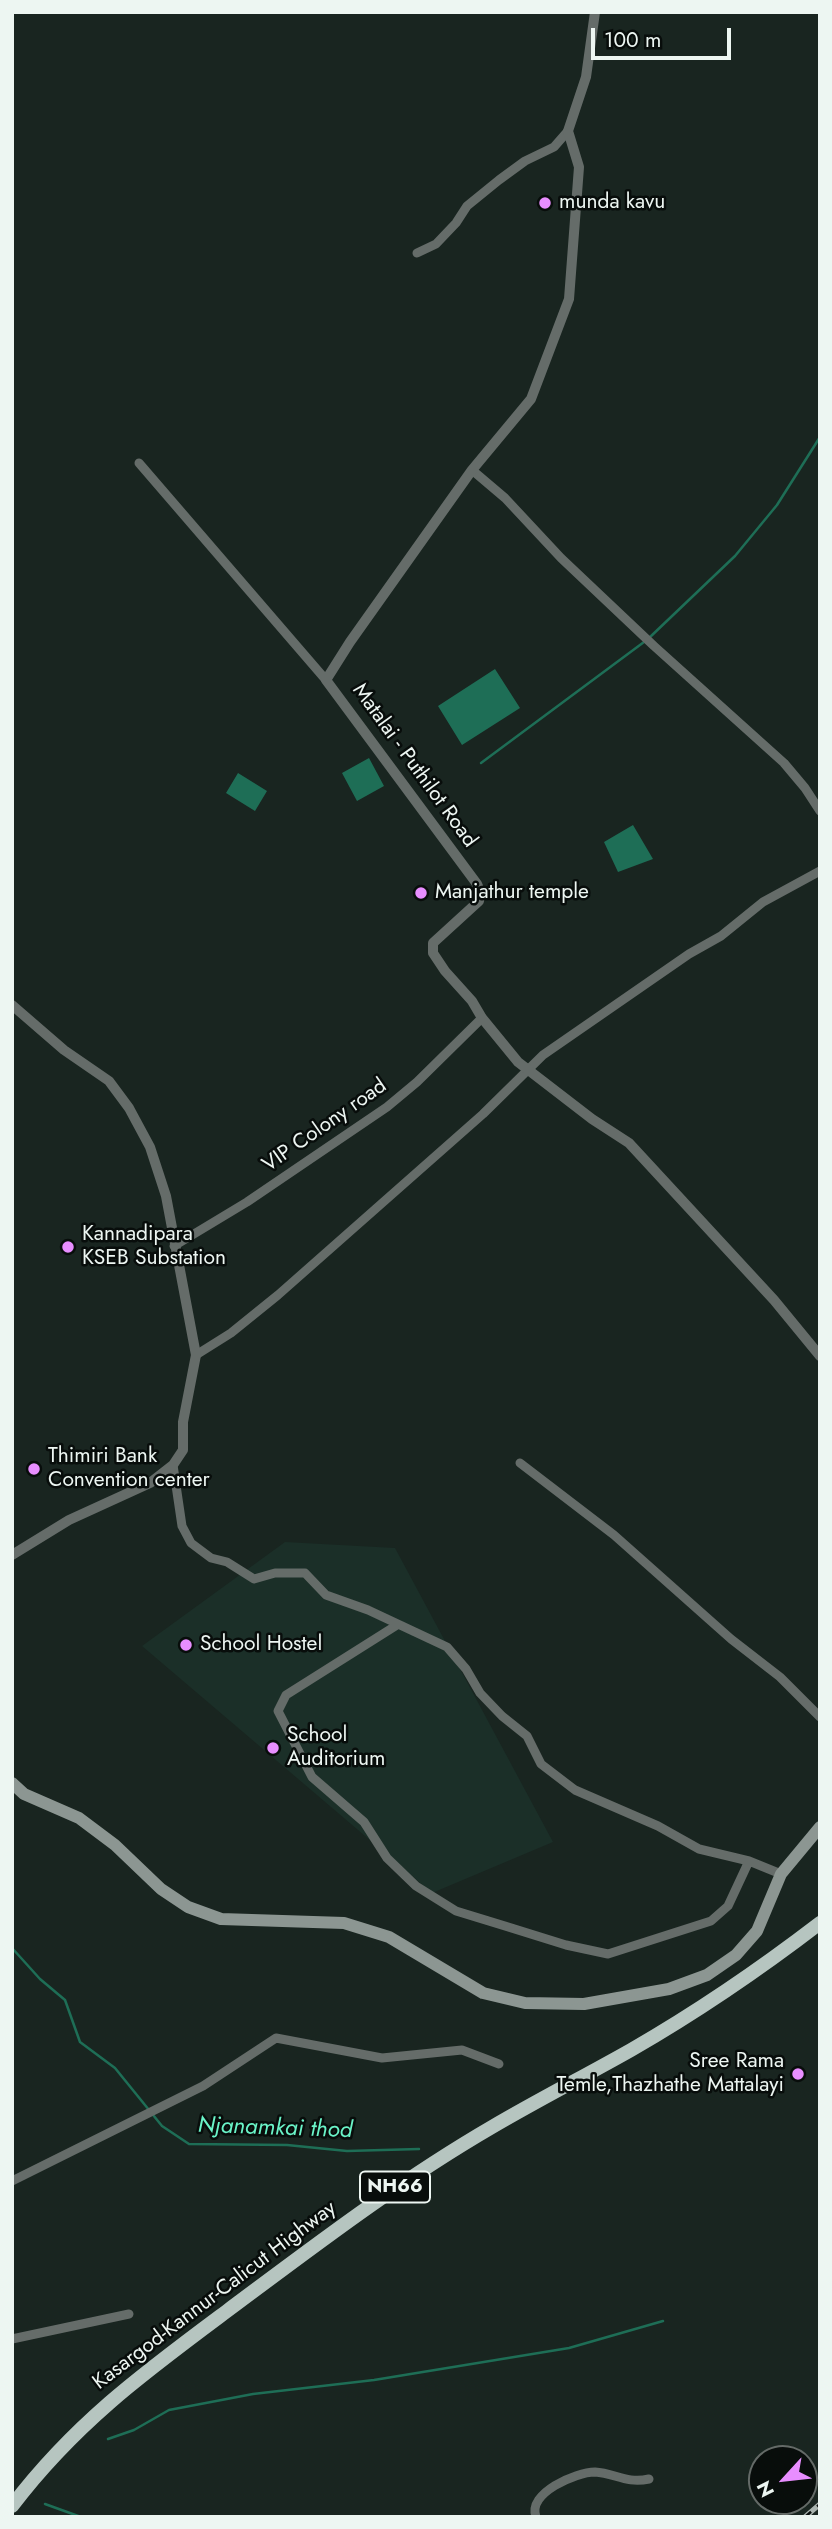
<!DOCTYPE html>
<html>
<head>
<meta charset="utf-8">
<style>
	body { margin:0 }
	#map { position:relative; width:832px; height:2529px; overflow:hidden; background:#192520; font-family:Jost,sans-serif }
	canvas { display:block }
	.frame { position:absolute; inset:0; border:14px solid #edf6f2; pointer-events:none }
	.north { position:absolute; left:748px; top:2445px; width:70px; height:70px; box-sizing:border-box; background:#080d0b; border:2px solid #646a67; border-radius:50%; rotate:243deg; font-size:19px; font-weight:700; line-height:28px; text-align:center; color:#edf6f2 }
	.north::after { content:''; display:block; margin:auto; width:24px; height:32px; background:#e88eff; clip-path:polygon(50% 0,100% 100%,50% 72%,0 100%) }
	.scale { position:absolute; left:591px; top:28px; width:140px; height:32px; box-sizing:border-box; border:4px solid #edf6f2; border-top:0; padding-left:9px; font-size:21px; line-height:24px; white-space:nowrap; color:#edf6f2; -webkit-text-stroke:5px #080d0b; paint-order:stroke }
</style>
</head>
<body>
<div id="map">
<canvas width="832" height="2529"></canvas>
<div class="frame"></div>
<div class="north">N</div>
<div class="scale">100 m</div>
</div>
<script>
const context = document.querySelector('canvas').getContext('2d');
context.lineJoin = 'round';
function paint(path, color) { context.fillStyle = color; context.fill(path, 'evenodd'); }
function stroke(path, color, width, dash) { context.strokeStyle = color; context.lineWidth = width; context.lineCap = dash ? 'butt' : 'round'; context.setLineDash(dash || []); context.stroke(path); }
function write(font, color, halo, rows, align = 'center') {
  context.font = font + ' Jost,sans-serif'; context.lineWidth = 5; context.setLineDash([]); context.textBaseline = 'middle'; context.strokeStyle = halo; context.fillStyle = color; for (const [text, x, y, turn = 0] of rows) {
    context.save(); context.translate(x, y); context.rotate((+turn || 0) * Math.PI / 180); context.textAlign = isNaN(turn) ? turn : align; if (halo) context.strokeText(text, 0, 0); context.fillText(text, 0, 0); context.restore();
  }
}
paint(new Path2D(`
	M285 1542 395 1548 553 1842 432 1893 142 1646Z`), '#1b2f28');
paint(new Path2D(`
	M495 669 520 708 462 745 438 706Z
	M369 758 384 786 357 801 342 773Z
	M238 773 267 791 255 811 226 793Z
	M633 825 653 859 618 872 604 842Z`), '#1e6e56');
stroke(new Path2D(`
	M649 638 735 556 777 505 820 437
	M481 763 644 642
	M12 1948 40 1979 65 2000 80 2042 115 2068 162 2126 189 2144 287 2145 347 2151 419 2149
	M108 2439 134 2430 169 2410 253 2394 374 2380 569 2348 663 2321
	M45 2504 81 2517`), '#1e6e56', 2.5);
stroke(new Path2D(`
	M417 253 436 244 456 223 467 206 499 180 525 161 554 147 568 131
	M139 463 326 680
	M472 470 505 498 561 558 654 646 784 763 805 788 820 811
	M174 1246 247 1202 387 1107 417 1082 482 1018
	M196 1355 231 1333 278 1295 483 1114 543 1055 689 954 721 936 763 902 820 871
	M520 1463 614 1535 731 1639 780 1677 820 1717
	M173 1465 182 1526 191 1543 211 1558 227 1562 254 1579 275 1573H305L326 1595 368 1610 447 1647 466 1669 480 1693 502 1716 527 1736 541 1764 575 1790 658 1826 699 1849 749 1861 781 1874
	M397 1625 286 1695 278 1711 312 1777 364 1822 387 1858 416 1886 456 1911 505 1926 566 1945 608 1954 711 1921 728 1906 749 1861
	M12 2181 203 2086 276 2038 382 2058 462 2050 499 2064
	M12 2339 129 2314
	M536 2517C527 2493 576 2472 595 2472 615 2473 626 2484 649 2479`), '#656c69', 9);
stroke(new Path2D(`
	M595 12 586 77 568 131 579 167 569 299 531 399 472 470 350 642 326 680 477 884 480 891 479 901 433 943V953L445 971 472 1001 482 1018 518 1062 592 1119 629 1143 774 1300 820 1356
	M12 1005 64 1050 109 1081 129 1108 150 1147 166 1196 196 1355 183 1422V1450L173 1465 150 1483 69 1520 12 1555`), '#656c69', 10);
stroke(new Path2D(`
	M12 1783 24 1794 79 1818 115 1845 161 1889 188 1907 221 1919 344 1923 389 1937 483 1993 525 2003 584 2004 669 1989 707 1975 736 1955 757 1931 781 1874 820 1827`), '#8c9692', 12);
stroke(new Path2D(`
	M12 2506C75 2423 145 2372 227 2311 313 2247 399 2181 492 2127 538 2100 585 2076 631 2050 697 2012 760 1969 820 1923`), '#b6c5c0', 14);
const rail = new Path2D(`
	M805 2517 820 2504`);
stroke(rail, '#a9b3af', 5);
stroke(rail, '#080d0b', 2.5, [8]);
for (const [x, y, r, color] of [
	[545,203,7,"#e88eff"],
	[421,893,7,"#e88eff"],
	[68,1247,7,"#e88eff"],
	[34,1469,7,"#e88eff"],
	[186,1645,7,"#e88eff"],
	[273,1748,7,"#e88eff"],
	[798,2074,7,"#e88eff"]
]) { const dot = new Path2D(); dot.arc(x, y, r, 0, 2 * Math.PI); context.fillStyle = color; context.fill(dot); stroke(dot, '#080d0b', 2.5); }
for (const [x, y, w] of [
	[395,2187,70]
]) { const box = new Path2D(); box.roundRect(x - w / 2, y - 15.5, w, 31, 5); context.fillStyle = '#080d0b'; context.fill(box); stroke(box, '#edf6f2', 2); }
write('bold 19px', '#edf6f2', null, [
	["NH66",395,2187]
]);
write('21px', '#edf6f2', '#080d0b', [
	["munda kavu",559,203],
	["Manjathur temple",435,893],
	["Kannadipara",82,1235],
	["KSEB Substation",82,1259],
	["Thimiri Bank",48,1457],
	["Convention center",48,1481],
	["School Hostel",200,1645],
	["School",287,1736],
	["Auditorium",287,1760],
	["Sree Rama",784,2062,"right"],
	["Temle,Thazhathe Mattalayi",784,2086,"right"]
], 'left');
write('21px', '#edf6f2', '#080d0b', [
	["Matalai - Puthilot Road",414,766,54],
	["VIP Colony road",325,1126,-35],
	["Kasargod-Kannur-Calicut Highway",215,2296,-37]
]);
write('italic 23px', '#6af4c8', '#080d0b', [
	["Njanamkai thod",275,2129,2]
]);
</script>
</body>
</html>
